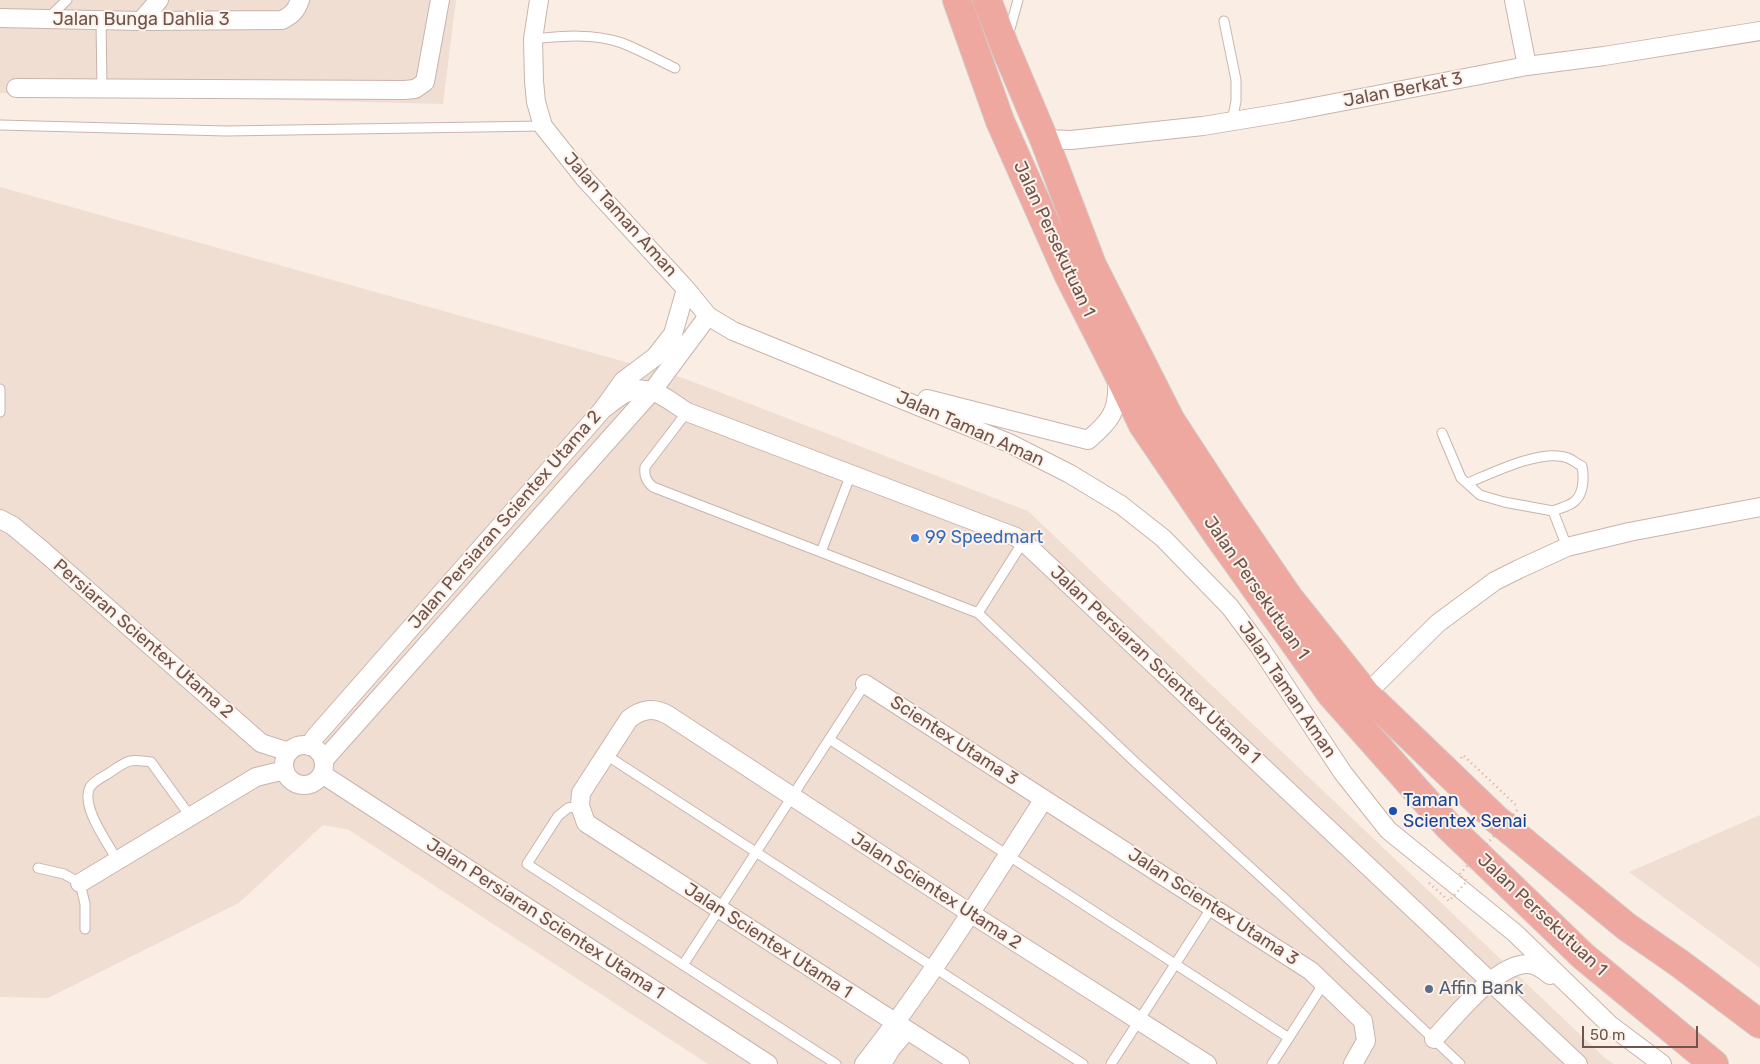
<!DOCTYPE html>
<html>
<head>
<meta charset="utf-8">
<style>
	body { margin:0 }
	#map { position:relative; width:1760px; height:1064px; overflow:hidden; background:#faeee4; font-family:Rubik,sans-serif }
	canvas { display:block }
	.scale { position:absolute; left:1582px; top:1026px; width:116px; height:22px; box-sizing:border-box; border:2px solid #6f534c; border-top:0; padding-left:6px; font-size:15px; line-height:18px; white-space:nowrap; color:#6f534c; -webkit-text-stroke:4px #fdf2e9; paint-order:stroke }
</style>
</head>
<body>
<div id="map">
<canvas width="1760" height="1064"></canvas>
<div class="scale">50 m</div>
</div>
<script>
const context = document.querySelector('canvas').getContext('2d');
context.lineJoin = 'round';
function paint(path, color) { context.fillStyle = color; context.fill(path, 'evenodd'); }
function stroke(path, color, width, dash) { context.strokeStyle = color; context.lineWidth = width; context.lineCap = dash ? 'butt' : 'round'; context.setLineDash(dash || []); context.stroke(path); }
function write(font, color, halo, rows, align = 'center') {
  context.font = font + ' Rubik,sans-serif'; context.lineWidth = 4; context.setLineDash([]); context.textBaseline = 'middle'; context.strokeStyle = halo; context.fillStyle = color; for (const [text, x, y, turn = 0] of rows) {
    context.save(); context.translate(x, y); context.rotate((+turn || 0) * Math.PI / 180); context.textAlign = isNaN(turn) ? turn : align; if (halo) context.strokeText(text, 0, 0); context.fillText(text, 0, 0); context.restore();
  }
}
paint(new Path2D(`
	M0 0H456L443 104 0 93Z
	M0 187 683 378 1028 511 1605 1058 1614 1064H708L349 830 323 825 239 903 48 998 0 997Z
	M1760 815V968L1629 872Z`), '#f1ded3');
const lane = new Path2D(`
	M49 17 67 0
	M101 21 102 88
	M1224 21 1236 80V101L1232 121
	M1008 36 1018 0
	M533 39C562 36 594 33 622 43 640 50 658 60 675 68
	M0 125 226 131 543 126
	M0 389V412
	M687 412 645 467C644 476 646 481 653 487L978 613 1135 762 1283 897 1460 1064
	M1442 433 1461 478 1480 495 1504 502 1553 511 1567 547
	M1468 483C1492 473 1542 448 1568 458 1573 460 1577 464 1582 466 1584 477 1584 493 1575 501 1570 506 1560 508 1553 511
	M821 552 851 474
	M978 613 1023 542
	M829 739 1289 1038
	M606 755 1083 1064
	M580 806 568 808 558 816 527 864 836 1064
	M117 860C108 843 80 806 90 787 94 781 103 777 109 773 127 761 128 758 151 762L190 816
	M38 868 64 874 80 883 85 904V929
	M683 965 865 684
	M1111 1064 1212 907
	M1272 1064 1324 983`);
const street = new Path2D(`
	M539 0 533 39 534 81 536 102 543 126 585 179 686 289 708 316 733 331 1009 443 1070 474 1121 505 1163 538 1230 607 1259 646 1343 773 1388 830 1515 933 1610 1025 1662 1064
	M1514 0 1527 66
	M0 18 141 21 282 20C292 15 296 11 300 0
	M141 21 159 0
	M16 88 404 90 415 89 425 82 440 0
	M1044 139 1071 140 1203 126 1288 112 1527 66 1604 56 1760 31
	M927 399 1088 440C1111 421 1119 410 1117 379
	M603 409C610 404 618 397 626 393 650 382 668 400 687 412L1016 537 1027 545 1578 1064
	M0 519 13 526 43 551 261 743 289 752
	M865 684 1311 971 1363 1021 1366 1041 1353 1064
	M1366 694 1438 623 1495 581 1519 569 1567 547 1629 532 1760 507
	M284 765a20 20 0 1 1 40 0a20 20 0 1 1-40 0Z
	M309 746 315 737 603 409 623 381 655 357 673 334 686 289
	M324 760 653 390 708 316
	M322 774 768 1064
	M80 883 256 777 285 770
	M1434 1039C1455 1017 1494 966 1526 964 1535 963 1544 970 1550 975
	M864 1064C930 980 986 889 1044 799
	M882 1064 891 1049 907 1030
	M960 1064 586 823 580 806 581 793 629 719C642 709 653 707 668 715L970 913 1207 1064`);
const highway = new Path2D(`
	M957 0 1000 121 1068 274 1116 369 1143 425 1217 534 1331 694 1449 827 1583 956 1714 1064
	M987 0 1005 47 1044 139 1092 265 1171 421 1229 510 1289 598 1366 694 1496 819 1627 927 1679 963 1760 1024`);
stroke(lane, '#c9b4ab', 11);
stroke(street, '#c9b4ab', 20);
stroke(highway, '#d4cbc9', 30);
stroke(new Path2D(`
	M1461 758 1463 755 1518 807`), '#d1aca2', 2.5, [1, 4]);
stroke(lane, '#fff', 9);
stroke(street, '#fff', 18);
stroke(highway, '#eea8a0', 28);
stroke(new Path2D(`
	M1429 883 1449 901 1467 881 1459 875 1519 808`), '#d1aca2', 2.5, [1, 4]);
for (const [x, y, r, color] of [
	[915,538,5,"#3f7fe0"],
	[1393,811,5,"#1a4fb4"],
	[1429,989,5,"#5c6f8a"]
]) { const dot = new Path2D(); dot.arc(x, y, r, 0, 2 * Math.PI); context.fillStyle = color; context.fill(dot); stroke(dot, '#fdf2e9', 2); }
write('18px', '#6f534c', '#fdf2e9', [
	["Jalan Bunga Dahlia 3",141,20],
	["Jalan Berkat 3",1403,90,-11],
	["Jalan Taman Aman",620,215,48],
	["Jalan Persekutuan 1",1054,239,65],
	["Jalan Taman Aman",970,429,24],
	["Jalan Persiaran Scientex Utama 2",505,520,-49],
	["Jalan Persekutuan 1",1256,588,55],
	["Persiaran Scientex Utama 2",143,639,41],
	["Jalan Persiaran Scientex Utama 1",1155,665,43],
	["Jalan Taman Aman",1287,690,56],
	["Scientex Utama 3",954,741,33],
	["Jalan Scientex Utama 2",936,891,33],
	["Jalan Scientex Utama 3",1213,907,33],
	["Jalan Persekutuan 1",1542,915,43],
	["Jalan Persiaran Scientex Utama 1",545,919,33],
	["Jalan Scientex Utama 1",768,941,33]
]);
write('18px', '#366cbe', '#fdf2e9', [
	["99 Speedmart",925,538]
], 'left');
write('18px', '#164399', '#fdf2e9', [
	["Taman",1403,801],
	["Scientex Senai",1403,822]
], 'left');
write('18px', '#4e5e75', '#fdf2e9', [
	["Affin Bank",1439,989]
], 'left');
</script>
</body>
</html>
